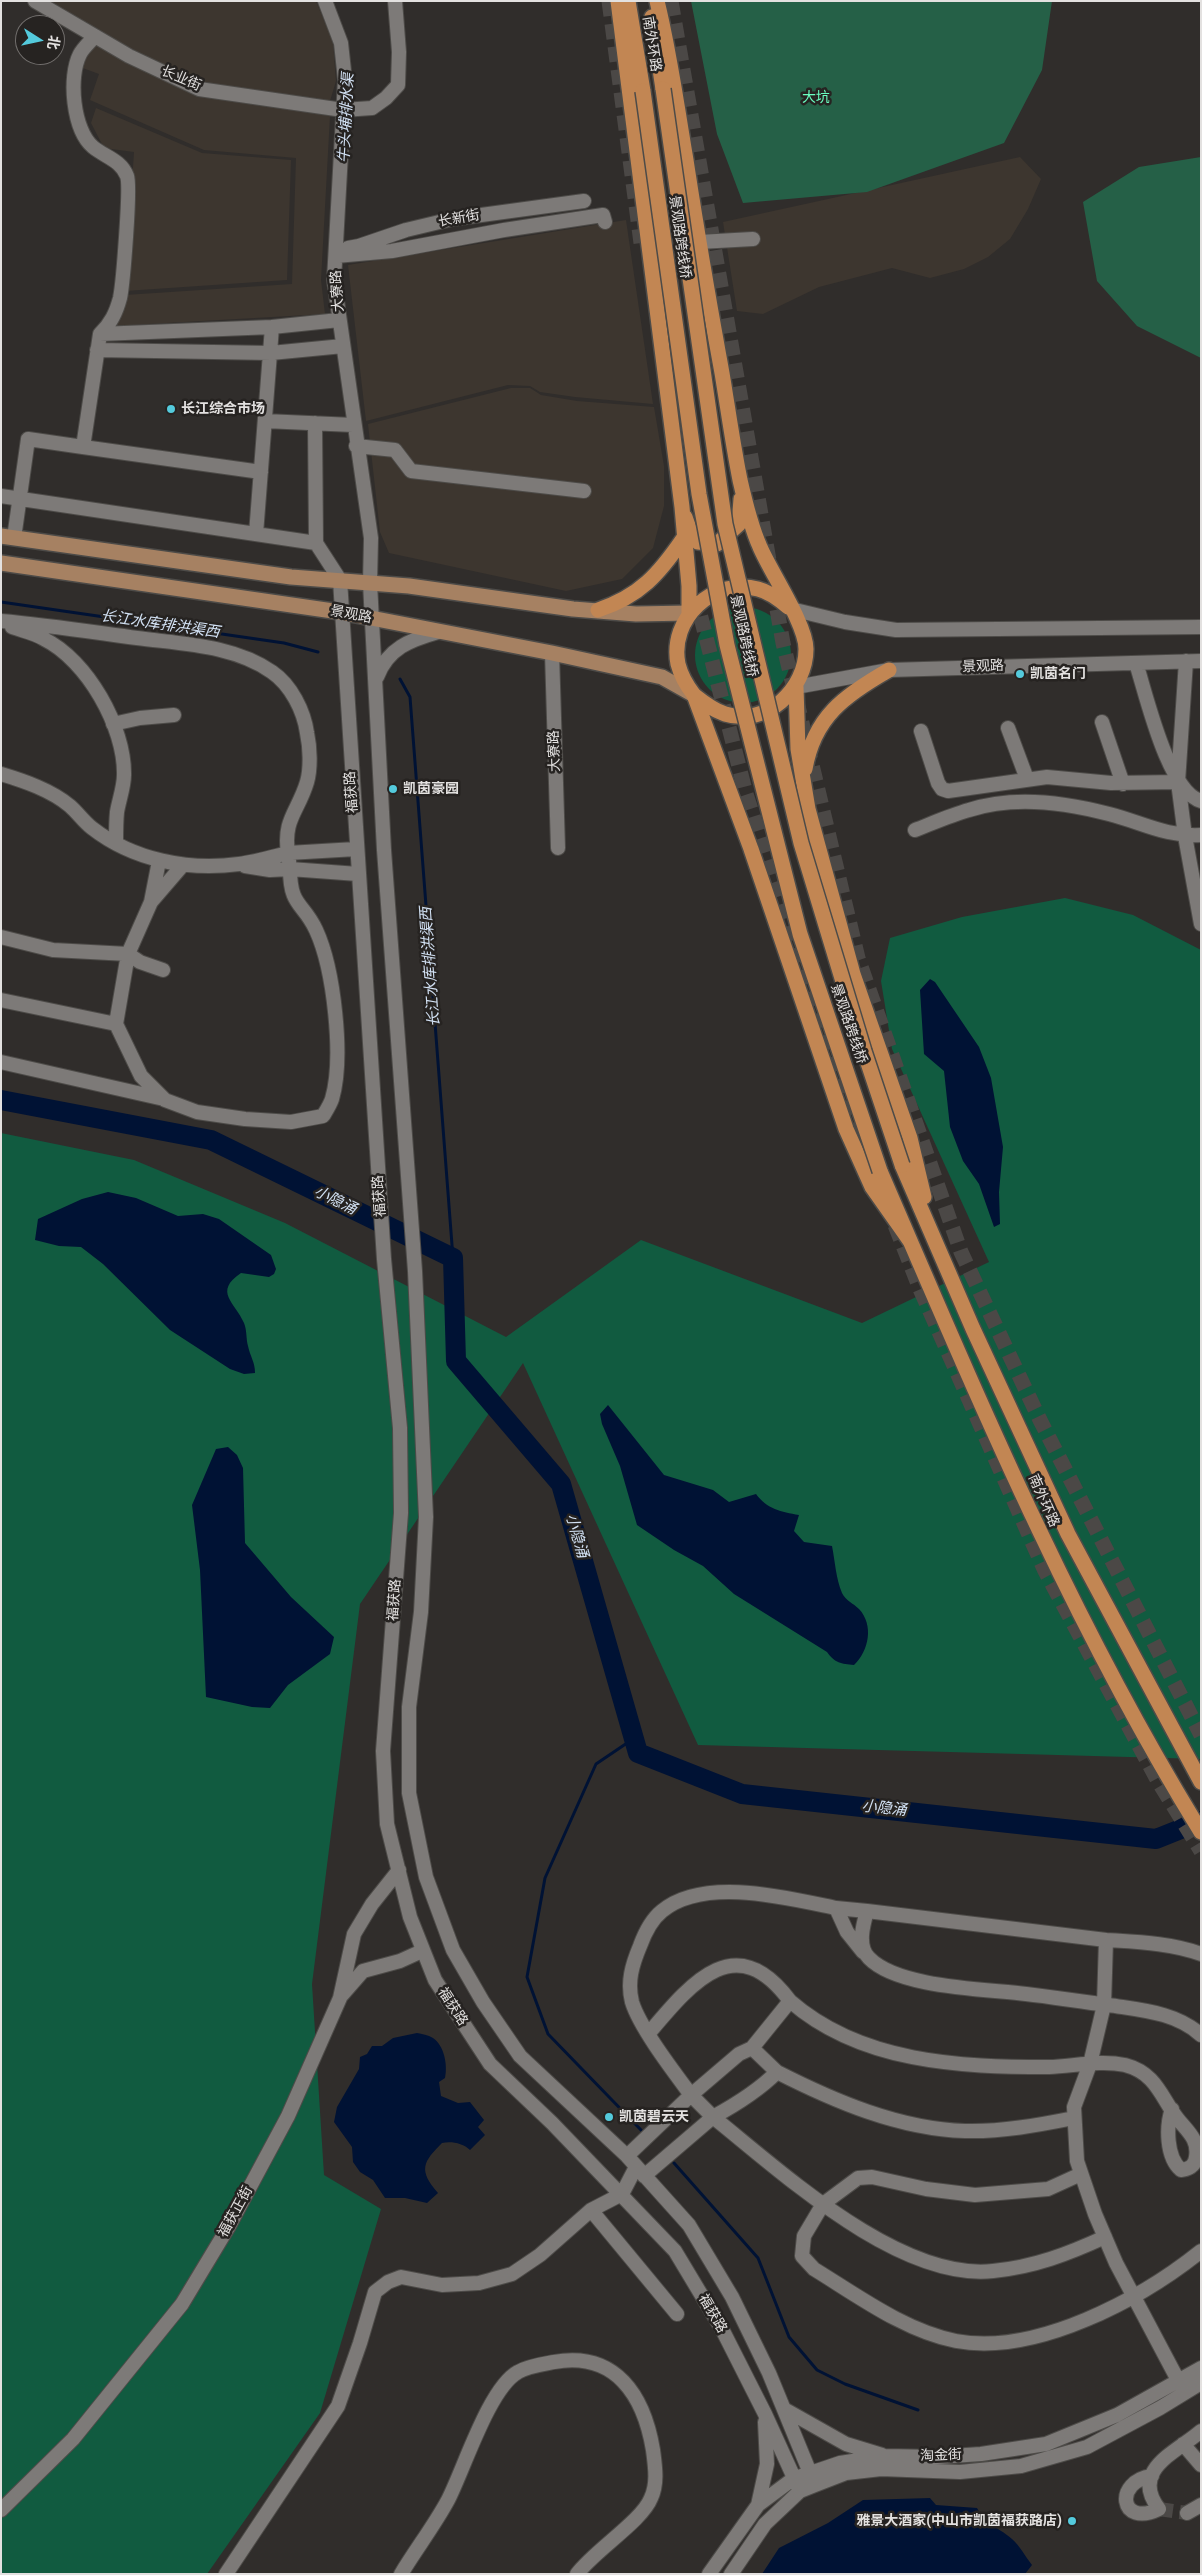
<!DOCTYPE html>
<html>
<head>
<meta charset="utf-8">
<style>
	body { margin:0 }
	#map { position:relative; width:1202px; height:2575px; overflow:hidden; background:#302d2b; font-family:Roboto,"Noto Sans SC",sans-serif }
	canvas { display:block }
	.frame { position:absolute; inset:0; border:2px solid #e3e1e0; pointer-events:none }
	.north { position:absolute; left:15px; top:15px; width:50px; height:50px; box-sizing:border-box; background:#262321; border:1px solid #726f6d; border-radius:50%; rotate:100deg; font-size:14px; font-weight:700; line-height:20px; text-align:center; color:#e3e1e0 }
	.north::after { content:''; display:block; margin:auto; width:18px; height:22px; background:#54cadc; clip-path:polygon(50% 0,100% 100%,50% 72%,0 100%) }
</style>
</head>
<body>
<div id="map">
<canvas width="1202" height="2575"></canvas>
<div class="frame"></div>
<div class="north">北</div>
</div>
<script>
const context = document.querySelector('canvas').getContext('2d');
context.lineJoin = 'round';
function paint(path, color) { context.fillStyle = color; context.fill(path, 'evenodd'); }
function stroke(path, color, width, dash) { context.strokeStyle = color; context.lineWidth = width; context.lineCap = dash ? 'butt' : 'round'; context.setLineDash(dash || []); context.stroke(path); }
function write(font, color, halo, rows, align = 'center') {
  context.font = font + ' Roboto,"Noto Sans SC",sans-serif'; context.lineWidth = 5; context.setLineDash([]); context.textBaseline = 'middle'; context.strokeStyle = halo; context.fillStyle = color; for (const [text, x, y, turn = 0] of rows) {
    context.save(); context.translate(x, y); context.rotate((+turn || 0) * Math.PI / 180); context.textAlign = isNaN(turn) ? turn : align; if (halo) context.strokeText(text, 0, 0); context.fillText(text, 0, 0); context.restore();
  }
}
paint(new Path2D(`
	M46 1H316L333 42 336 81 330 101 201 83 96 31Z
	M95 41 197 92 330 116 321 280 325 314 114 326 125 295 292 284 296 158 204 150 90 100 99 74 80 67Z
	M96 108 202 153 291 160 287 280 125 291 134 152 104 148 91 123Z
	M1020 157 1041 179 1028 209 1010 239 988 257 964 269 930 278 892 268 819 287 763 314 737 311 723 222Z
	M626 220 653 404 575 397 540 392 530 386 508 385 366 421 348 265Z
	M511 388H530L541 395 577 401 654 407 664 466V506L653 548 622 579 566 591 389 553 380 532 368 424Z`), '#3d362f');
paint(new Path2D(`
	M695 655a48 48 0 1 1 96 0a48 48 0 1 1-96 0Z
	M1065 898 1133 915 1201 950V1759L698 1745 523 1363 360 1604 312 1984 324 2175 381 2209 320 2413 207 2574H1V1133L134 1160 285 1223 506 1337 641 1240 862 1323 989 1262 892 1049 881 981 890 938 962 917Z`), '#115b40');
paint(new Path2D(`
	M691 1H1052L1042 70 1004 143 867 192 743 203 717 134Z
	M1201 157V358L1137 326 1097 281 1083 202 1139 167Z`), '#256047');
paint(new Path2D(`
	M930 979 935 982 979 1047 991 1078 1003 1147 999 1192 1000 1224 994 1227 979 1184 963 1161 950 1127 944 1071 924 1054 920 990Z
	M108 1192 136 1198 178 1216 203 1214 219 1219 271 1255 276 1269 274 1274 269 1277 241 1273C213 1292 235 1302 244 1323 247 1330 246 1339 248 1346 250 1356 255 1362 255 1373L244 1374 230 1369 170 1330 103 1264 81 1247 59 1246 35 1240 38 1219 82 1199Z
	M608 1405 664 1475 713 1490 729 1502 756 1494C767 1509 781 1512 799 1515L794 1531 804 1542 832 1546C835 1561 836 1579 842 1593 846 1601 853 1603 859 1609 874 1625 869 1651 854 1665 841 1664 835 1663 827 1652L734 1594 703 1566 674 1550 637 1525 620 1466 602 1424 600 1414Z
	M228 1447 237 1455 243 1468 245 1543 291 1597 334 1637 330 1654 288 1685 270 1708 252 1707 206 1697 200 1570 192 1505 216 1449Z
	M417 2033C422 2034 428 2035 433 2038 444 2045 448 2065 445 2078L439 2082 441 2096 458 2103 470 2102 484 2120 478 2127 485 2135 470 2150C463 2143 451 2141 442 2143 423 2162 418 2170 438 2193L427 2203 405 2198H385L373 2180 360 2172 353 2162 352 2147 334 2122 337 2107 359 2069 360 2057 367 2054 372 2046H382L393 2038Z
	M930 2498 936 2505 977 2508C987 2527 996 2525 1012 2539 1020 2546 1025 2556 1032 2565L1025 2574H762L779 2548 828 2523 863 2500Z`), '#001234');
stroke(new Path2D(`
	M1 602 284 643 318 652
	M400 679 410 697 453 1258
	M633 1739 596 1764 545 1878 527 1977 548 2034 641 2130
	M674 2163 758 2258 789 2337 817 2370 845 2384 918 2410`), '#001234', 3);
stroke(new Path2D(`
	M1 1100 211 1140 453 1258 456 1361 561 1484 638 1753 742 1794 1156 1839 1201 1821`), '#001234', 20);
stroke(new Path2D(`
	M1159 2509 1187 2513`), '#4b4846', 14, [14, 7]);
stroke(new Path2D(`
	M609 1 641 243
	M671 1 769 560
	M773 587 783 643 858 958 961 1252 1040 1420 1201 1735
	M695 594 746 794 842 1090 868 1157
	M895 1225 920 1289 1045 1571 1158 1781 1201 1851`), '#4b4846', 15, [15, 8]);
const minor = new Path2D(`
	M35 1 129 56 199 89 343 110 372 108 386 98 398 85 399 52 395 1
	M325 1 341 43 345 80 334 280 371 538 370 583 384 850 415 1271 426 1517 421 1612 409 1707V1793L426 1877 453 1950 483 2002 520 2056 627 2156 689 2225 732 2297 769 2373 815 2485
	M95 36C90 42 83 48 80 54 68 77 73 130 93 147 105 157 121 160 127 176 131 186 123 284 120 298 116 313 111 323 100 334L83 447 261 472
	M699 242 753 239
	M348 248 359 246 406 230 452 219 584 201
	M336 256 392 251 504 230 603 215 605 222
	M100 334 272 327
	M97 350 271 353 343 346
	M265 421 353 425
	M315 423 316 543
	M356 446 395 450 411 471 584 491
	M1 496 316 543 340 580 384 1259 400 1428 401 1513 383 1751 387 1824 410 1917 435 1980 490 2064 552 2123 675 2251 723 2331 765 2414 800 2491
	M256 534 272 327 339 320
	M14 538 28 439 83 447
	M791 609 845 622 896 630 1201 627
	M1 621C47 625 92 632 137 638 181 644 234 645 272 672 291 685 304 711 307 733 310 747 311 768 307 782 298 812 283 819 288 853 272 857 255 862 239 864 188 871 133 860 92 828 84 822 78 813 70 806 51 790 24 781 1 774
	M12 627C23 631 35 633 44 639 87 660 125 727 124 775 124 787 119 800 117 812 116 822 116 833 116 843
	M552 653 558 848
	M1186 661 1178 782 1185 836 1201 924
	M1136 663C1146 694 1168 792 1201 801
	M377 677C388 648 410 640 438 632
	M796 687 889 670 1201 661
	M1102 722 1123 784
	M113 724 140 718 174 715
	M1008 728 1027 779
	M921 731 938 783 942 789 948 791 1047 777 1111 783 1178 782
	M915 830C933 823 951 815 969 810 1014 795 1064 802 1109 814 1141 822 1166 837 1201 835
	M356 849 288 853 290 869 358 874
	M182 866 151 902 128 954 116 1024 141 1076 165 1100 197 1112 245 1119 291 1122 323 1116C326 1111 330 1105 332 1099 344 1058 334 969 316 930 303 902 290 907 290 869L270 870 245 866
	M151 902 159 861
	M1 937 53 950 128 954 140 962 163 970
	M1 1000 116 1024
	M1 1062 164 1099
	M1106 1940 867 1911C863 1925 857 1946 869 1958 898 1988 986 1989 1026 1994 1054 1997 1081 2002 1109 2005 1140 2010 1176 2012 1201 2035
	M863 1952 847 1932 836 1908 867 1911
	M342 1995 363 1971 400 1961 422 1951
	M790 2001C861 2063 960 2067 1049 2067 1074 2066 1101 2060 1125 2065 1156 2073 1161 2097 1177 2118 1187 2131 1199 2139 1196 2157 1195 2166 1189 2169 1181 2170 1166 2157 1166 2126 1172 2109
	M649 2033C692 1982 736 1928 790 2001L752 2048
	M752 2048 777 2072C758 2091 737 2104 713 2117L691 2095 739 2054Z
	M777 2072C834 2101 899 2129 965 2131 1001 2132 1039 2125 1074 2118
	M627 2156 691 2095C674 2072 640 2028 632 2002 627 1982 632 1965 640 1946 644 1935 652 1919 662 1911 704 1876 788 1898 836 1908
	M1081 2174 1048 2189 975 2195 926 2189 872 2177 858 2178 823 2204 804 2236 802 2256 814 2269C858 2296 905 2331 956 2341 1036 2356 1141 2299 1201 2251
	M644 2176 713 2117C783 2173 899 2281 993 2271 1034 2267 1068 2254 1105 2237
	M591 2210 677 2314
	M1179 2382 1116 2263 1095 2214 1077 2161 1074 2107 1090 2064 1104 2005 1106 1940C1137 1942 1171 1943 1201 1954
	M784 2409 846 2444 882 2455
	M1183 2444 1201 2465
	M1152 2476C1114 2481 1119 2528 1159 2509 1129 2470 1177 2452 1201 2431
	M758 2505 767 2464 765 2422
	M1 2510 73 2439 182 2304 229 2226 288 2116 340 1998 354 1934 372 1904 399 1870
	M1187 2513 1201 2505
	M226 2574 338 2406 360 2343 375 2292 388 2282 401 2277 442 2285 479 2283 512 2274 540 2255 591 2210 622 2194 636 2167
	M401 2574C416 2549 434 2526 448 2500 464 2469 489 2388 518 2372 528 2366 543 2364 554 2362 616 2351 644 2396 653 2450 655 2466 658 2483 651 2498 642 2521 595 2550 577 2574
	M709 2574 758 2505 793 2479 840 2463 885 2456 937 2457 981 2454 1046 2444 1117 2415 1201 2368
	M731 2574 765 2524 800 2491 815 2485 846 2473 881 2469 960 2472 1021 2466 1087 2447 1160 2408 1201 2383`);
const major = new Path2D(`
	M1 536 291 577 409 586 573 609 636 614 689 613
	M1 563 340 612 552 653 662 677 694 695`);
const highway = new Path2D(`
	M618 1 682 507 689 586V613
	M628 1 643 91
	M657 1C670 54 677 107 686 160 697 232 709 302 722 373 728 409 733 445 740 480 745 502 751 527 760 547 771 573 806 624 806 649 806 689 767 727 725 714 713 710 704 703 694 695
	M652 17 663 89
	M685 517 690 531 698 542 717 544 739 524 741 499
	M788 607C779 599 770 592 758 589 713 577 669 619 678 664 681 676 687 686 694 695L751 849 846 1129 872 1187 910 1241
	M598 610C640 596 659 574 683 539
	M796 687 798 749 808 809 853 974 910 1138 924 1197
	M805 769C814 717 845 695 889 670
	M902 1165 973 1329 1068 1534 1201 1782
	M880 1171C977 1396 1072 1623 1201 1832`);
stroke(minor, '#4d4b48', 16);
stroke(major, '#4d4b48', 18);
stroke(highway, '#4d4b48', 18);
stroke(minor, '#7d7a78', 14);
stroke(major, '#a68162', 15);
stroke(highway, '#c28653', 15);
const highwayBridge = new Path2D(`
	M663 89 725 524 801 843 864 1051 902 1165
	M643 91 699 494 727 645 800 934 880 1171`);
stroke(highwayBridge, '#4d4b48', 18, []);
stroke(highwayBridge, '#c28653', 15);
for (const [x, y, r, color] of [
	[171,409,5,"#54cadc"],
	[1020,674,5,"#54cadc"],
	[393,789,5,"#54cadc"],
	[609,2117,5,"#54cadc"],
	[1072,2521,5,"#54cadc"]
]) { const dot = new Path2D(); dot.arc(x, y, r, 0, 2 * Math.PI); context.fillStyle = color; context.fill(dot); stroke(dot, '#262321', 2); }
write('14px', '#e3e1e0', '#262321', [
	["南外环路",651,44,81],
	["长业街",181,79,23],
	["长新街",459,219,-10],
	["景观路跨线桥",679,237,82],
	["大寮路",338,291,-94],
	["景观路",351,615,11],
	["景观路跨线桥",743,636,78],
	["景观路",983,667,-2],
	["大寮路",555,751,-92],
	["福获路",352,792,-94],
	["景观路跨线桥",848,1024,71],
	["福获路",380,1196,-94],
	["南外环路",1043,1501,66],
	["福获路",395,1600,-86],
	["福获路",452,2007,57],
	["福获正街",236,2212,-61],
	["福获路",712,2314,60],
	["淘金街",941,2456,-2]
]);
write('14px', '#6afdc0', '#262321', [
	["大坑",816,98]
]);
write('bold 14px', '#e3e1e0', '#262321', [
	["长江综合市场",181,409],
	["凯茵名门",1030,674],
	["凯茵豪园",403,789],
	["凯茵碧云天",619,2117],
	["雅景大酒家(中山市凯茵福获路店)",1062,2521,"right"]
], 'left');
write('italic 15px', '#d2e1f4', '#262321', [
	["牛头埔排水渠",347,118,-87],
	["长江水库排洪渠西",160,625,8],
	["长江水库排洪渠西",431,967,-94],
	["小隐涌",335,1201,26],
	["小隐涌",576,1536,74],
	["小隐涌",884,1809,6]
]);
</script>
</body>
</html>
